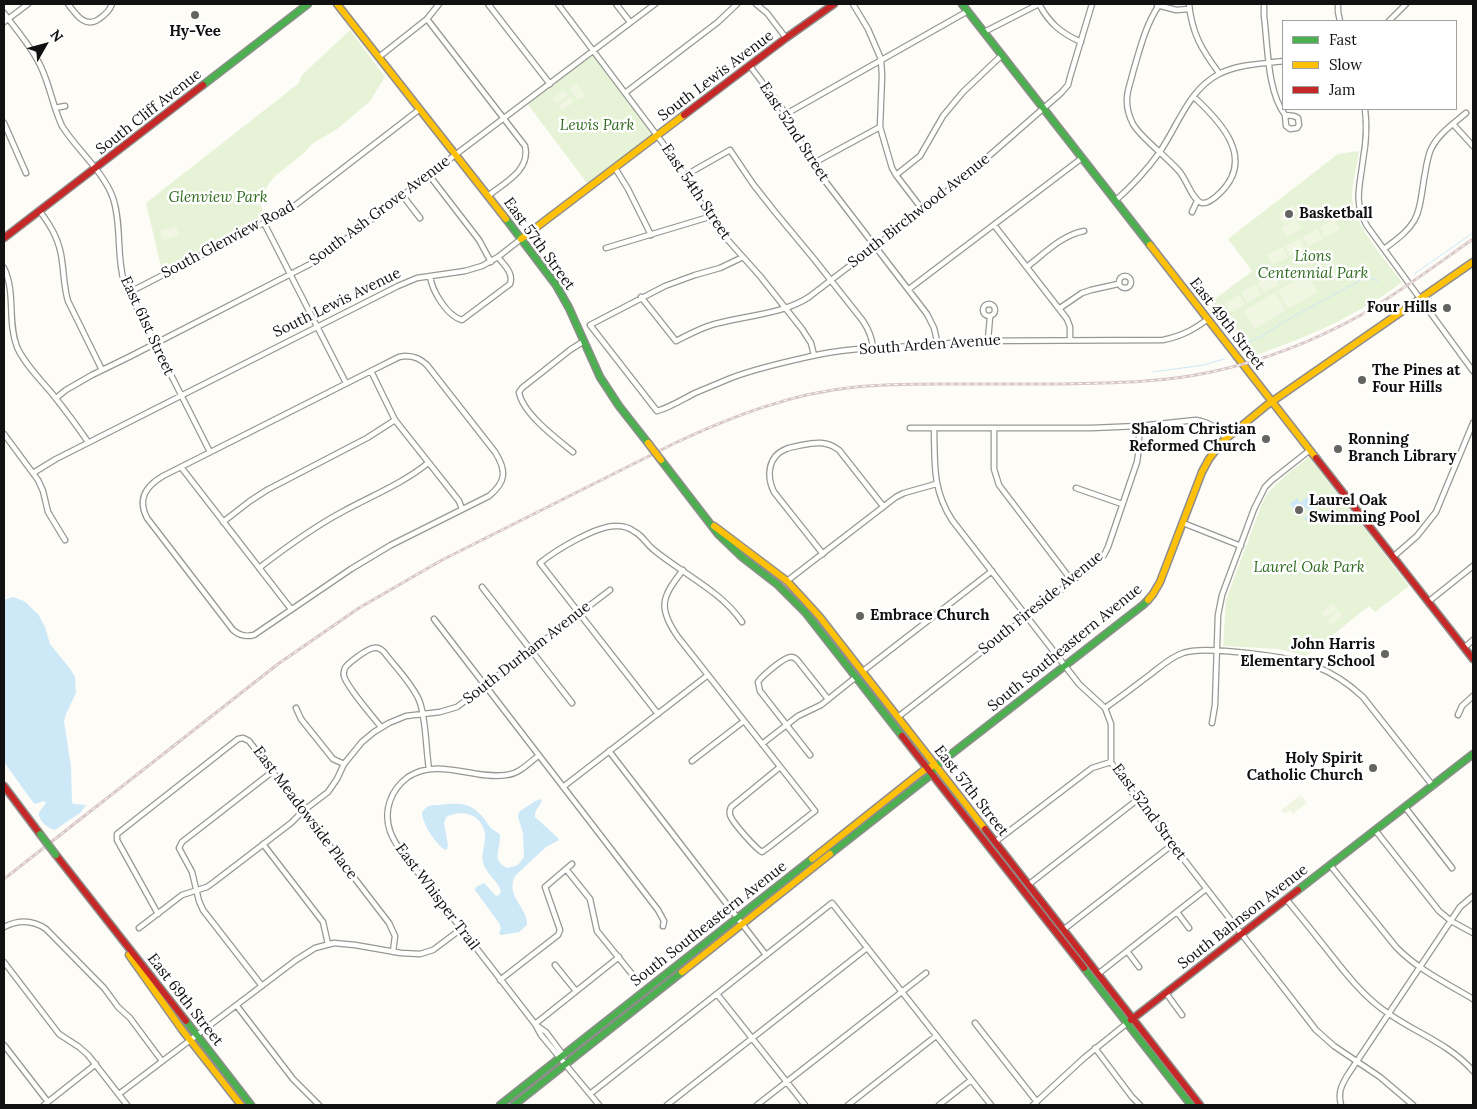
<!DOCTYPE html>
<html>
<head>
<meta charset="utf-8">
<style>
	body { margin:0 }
	#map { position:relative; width:1477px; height:1109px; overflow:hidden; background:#fdfcf7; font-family:Lora,serif }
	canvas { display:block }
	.frame { position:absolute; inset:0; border:5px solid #111; pointer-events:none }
	.legend { position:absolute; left:1282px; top:20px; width:175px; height:90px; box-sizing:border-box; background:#fff; border:1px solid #a0a0a0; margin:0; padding:6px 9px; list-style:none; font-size:15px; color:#111 }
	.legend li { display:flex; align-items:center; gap:10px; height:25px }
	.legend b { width:25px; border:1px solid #a0a0a0 }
	.north { position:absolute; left:20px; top:20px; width:50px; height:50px; -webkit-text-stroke:4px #fff; paint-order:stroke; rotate:52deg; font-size:14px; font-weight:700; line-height:20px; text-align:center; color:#111 }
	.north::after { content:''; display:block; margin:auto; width:18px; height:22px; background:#111; clip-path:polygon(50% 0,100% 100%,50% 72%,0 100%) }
</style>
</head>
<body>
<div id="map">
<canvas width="1477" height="1109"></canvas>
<div class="frame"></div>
<ul class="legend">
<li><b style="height:6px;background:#4caf50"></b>Fast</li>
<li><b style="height:6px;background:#ffc107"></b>Slow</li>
<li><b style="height:6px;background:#c62828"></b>Jam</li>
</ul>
<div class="north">N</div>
</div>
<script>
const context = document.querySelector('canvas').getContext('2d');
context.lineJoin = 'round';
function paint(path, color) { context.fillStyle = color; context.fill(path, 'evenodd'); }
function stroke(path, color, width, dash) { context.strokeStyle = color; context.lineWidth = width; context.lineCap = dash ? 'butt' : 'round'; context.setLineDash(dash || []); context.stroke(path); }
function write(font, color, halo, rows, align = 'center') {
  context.font = font + ' Lora,serif'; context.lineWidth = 5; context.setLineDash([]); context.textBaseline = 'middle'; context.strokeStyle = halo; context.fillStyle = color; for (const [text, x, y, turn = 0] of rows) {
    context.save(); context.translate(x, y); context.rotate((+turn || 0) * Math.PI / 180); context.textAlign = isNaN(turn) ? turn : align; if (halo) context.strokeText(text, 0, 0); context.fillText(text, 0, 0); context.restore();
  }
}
paint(new Path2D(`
	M350 30 385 77 370 101 349 119 336 130 313 143 304 153 275 176 268 185 259 202 266 217 163 275 146 203 299 83 301 76Z
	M593 50 658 136 590 187 526 102Z
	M1359 151C1357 166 1352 182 1352 197 1353 225 1385 259 1402 282 1358 316 1305 338 1253 356L1211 302 1252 271 1228 239 1338 154Z
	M1309 457 1409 586 1375 612 1369 606 1306 656 1278 649 1223 646 1226 600 1263 501C1274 482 1292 471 1309 457Z`), '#e7f3d7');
paint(new Path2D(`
	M576 82 586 95 578 100 569 88Z
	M564 90 568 95 557 104 552 98Z
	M570 97 574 102 562 111 558 106Z
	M1292 205 1298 213 1285 224 1278 216Z
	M1295 218 1302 228 1287 237 1281 228Z
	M1335 219 1340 229 1325 237 1320 227Z
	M176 226 179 235 163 240 160 231Z
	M1317 229 1323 239 1308 247 1303 237Z
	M1300 238 1305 248 1290 256 1285 246Z
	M1283 247 1288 257 1273 265 1267 255Z
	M1273 274 1279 284 1264 293 1258 283Z
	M1308 274 1318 292 1288 309 1278 291Z
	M1256 284 1262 294 1247 303 1241 293Z
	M1275 292 1286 310 1254 329 1244 311Z
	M1239 294 1245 304 1231 313 1225 303Z
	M1333 603 1337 609 1326 618 1321 613Z
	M1338 610 1343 616 1331 625 1327 620Z
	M1301 795 1307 803 1293 814 1290 810 1285 814 1281 810Z`), '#f0f6e1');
paint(new Path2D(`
	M1310 495C1316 505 1314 513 1306 521L1304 518 1307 516 1308 508H1304L1303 511 1298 515 1290 504 1297 498 1300 503Z
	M13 597 24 601 38 614 45 627 50 644 71 670 75 677 76 693 66 714 64 721 71 767 72 801 73 804 86 805 81 812 55 830C49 829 38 821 39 813 40 810 44 806 46 803L44 801 35 804 32 801 4 762V600Z
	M542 799C542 805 534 809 535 817L557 837 559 840 546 847 515 876C505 897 528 907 527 925L519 932 501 935 499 934 501 928 499 923 475 890 476 887 484 883 496 896 499 895 501 891C498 881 485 873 483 862 481 853 486 843 485 834 482 814 462 809 446 817L444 823 448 845 447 849 445 850C435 843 423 825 422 813 426 805 431 805 439 805 463 802 474 803 488 824 490 829 496 831 500 835 501 849 490 861 508 868L518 865 524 857 523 833 518 817 519 812 535 801Z`), '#cde8f7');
stroke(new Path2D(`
	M1414 274 1473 233
	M1244 344 1264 335 1285 321 1363 279 1371 278 1378 281
	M1153 372 1204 365 1224 359`), '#cde8f7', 1);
const street = new Path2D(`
	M68 4C76 14 85 29 99 19 105 15 110 10 112 4
	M488 4 550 84
	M558 4 680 166 709 217 726 238 760 276 802 329 811 343 814 355
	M616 4 630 22
	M756 4 767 13 786 38
	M853 4 868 29 881 59 882 76 880 127 892 168 896 175 922 209
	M1039 4C1049 23 1061 33 1081 42
	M1189 4C1192 34 1202 50 1219 73
	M1264 4V16C1268 46 1267 91 1285 115
	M1338 4V12L1340 21
	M1157 5 1176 10 1189 9
	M1159 5C1145 26 1140 49 1133 72 1131 82 1126 92 1127 102 1127 109 1130 118 1133 124 1141 138 1166 156 1178 170 1186 177 1192 201 1202 203 1208 204 1216 197 1221 192 1255 158 1221 122 1194 97
	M4 13C17 31 32 47 41 67 50 86 53 107 62 126 77 150 104 172 113 198 122 225 116 254 124 282L210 452
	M427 19 525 146C531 170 504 183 488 196
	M1389 21 1406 4
	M4 22 28 4
	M984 32 1039 4
	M379 57 427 19 439 4
	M750 66 786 114 812 164 927 314 934 328 938 345
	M625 93 718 22 737 4
	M55 108 65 106
	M1365 109C1367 125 1366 144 1363 160 1360 186 1353 202 1367 226L1473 371
	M786 114 968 11
	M1285 115 1294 116 1298 118 1299 125 1297 128 1290 129 1286 126Z
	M4 123 26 173
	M1453 124 1473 146
	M812 164 880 127
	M615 168 628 189 651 235
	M429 175 479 240 491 262
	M686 175 730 150 753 184 775 212 814 259 863 321C869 330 872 337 873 348
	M896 175 920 156 943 116 963 92 1002 55
	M403 196 420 218
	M1115 201C1132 186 1146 171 1159 153 1178 126 1188 90 1219 74 1238 64 1263 64 1283 61
	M39 210C51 226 60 241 62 261 64 274 64 288 68 301L102 370
	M1192 212 1197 201
	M264 223 346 383
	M994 225 1067 319 1070 327V340
	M606 248 709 217
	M1384 249C1418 224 1418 220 1424 179 1426 169 1427 158 1431 149 1439 133 1453 124 1466 113
	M743 257 720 268 695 275 665 286 590 325 657 411C671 407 683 399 695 393 707 388 719 383 731 378 757 368 785 362 812 356 862 344 914 350 964 341L1163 340C1182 336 1193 330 1208 319
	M1027 267C1045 253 1062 235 1084 231
	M4 268C16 293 7 321 17 347 25 365 42 381 54 396 66 411 77 426 88 442
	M1119 282a6 6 0 1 1 12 0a6 6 0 1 1-12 0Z
	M430 276C432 291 447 316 462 320L510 284C514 273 504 265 498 257
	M909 289 1082 158
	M128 293 289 210 420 109
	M641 297 676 341C690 334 704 326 719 323 749 315 783 314 809 297L959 182 1061 93 1068 85 1070 77 1092 4
	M983 310a6 6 0 1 1 12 0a6 6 0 1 1-12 0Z
	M1060 308 1082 293 1091 290 1118 284
	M988 340 990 317
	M405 356C415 356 420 359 427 365L495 452C507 471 506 482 489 496L391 545 351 569 254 635C246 637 240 636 233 630L147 518C137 499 146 486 163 476L371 371 399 357Z
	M371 371 395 420 459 501 462 509
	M56 398 66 390 92 375 129 357 320 259 455 155 655 4
	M910 428H1091L1139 426 1196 420C1209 422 1217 428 1226 438
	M934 428C935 463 932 489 952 520L1079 684 1105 708 1111 724V762L1120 777 1316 1030 1334 1046 1380 1077 1413 1105
	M994 428V469L999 485 1072 581
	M4 434 38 480 43 491 48 512 65 540
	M573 452C557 439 522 413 519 392L522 388 570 350 584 341
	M181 467 291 609
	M33 473 56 459 398 286 417 278 465 271 482 266 498 257 521 239
	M1076 488 1122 504
	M223 522 250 501 267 490 367 438 395 420
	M1183 523 1241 546
	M823 554 774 492C766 476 768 456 786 449 791 447 797 446 802 445 816 442 827 441 839 450L883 506
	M1393 557 1417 536 1436 512 1473 423
	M259 568C285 548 312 528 342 512 371 496 402 484 428 463
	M683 570C662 597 657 607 678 637L815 811 769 847 762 852C755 848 732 822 730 815 729 811 730 810 731 807L780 767
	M787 581 896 497 904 493 936 484
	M482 587 572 703
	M1428 602 1473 566
	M434 619 658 910 664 921 663 926
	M1464 648 1473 640
	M863 671 992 571
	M296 708 301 719 333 759 344 764
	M1105 708C1121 697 1136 685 1151 674 1161 666 1171 657 1183 653 1204 645 1293 657 1315 666 1333 673 1349 684 1363 697L1433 786
	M658 714 540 563C556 550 597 525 617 526 624 526 630 528 635 532 643 536 647 545 654 550 683 574 721 591 742 622
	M1458 715 1462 706 1473 696
	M898 717 1094 564 1104 555 1108 547 1137 462 1139 448V426
	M1212 723 1215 705 1218 615 1222 595 1254 509 1265 487 1272 480 1310 450
	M381 727C373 717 346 686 344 676 343 673 344 671 345 668 348 663 368 648 374 648 378 647 381 649 384 652 395 667 411 682 419 700 426 716 426 751 429 769
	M762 744 798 716 821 705 856 677
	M609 751 766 955
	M810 755 760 691 758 682C762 676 784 657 791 657 795 657 796 659 798 661L828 699
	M538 756C529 763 519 774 506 775 474 780 438 757 408 777 400 783 393 792 390 801 384 818 389 834 399 848L535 1024 541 1035 599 1105
	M692 761 744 721
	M563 787 708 675
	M1405 807 1452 868
	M1375 830 1439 911 1451 921 1473 933
	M995 842 1092 768 1111 762
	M263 844 323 922 328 944
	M1330 865 1396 947C1417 969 1446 983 1473 999
	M566 869 590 899 597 931 636 979
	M1028 885 1137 800
	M1286 899C1302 918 1317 937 1332 956 1347 975 1362 994 1382 1009 1411 1031 1449 1043 1473 1071
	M1177 912 1189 928
	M158 914 117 840V834L238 739 243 738 249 741 389 923 395 936 393 952
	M4 927C18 920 33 920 46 929L104 988 118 1007 130 1018 162 1061
	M139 928 182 895 207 887 214 882 291 823 303 811 328 792 337 779 344 764 362 742 374 732 389 723 406 716 440 712 457 707 610 590
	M1063 930 1172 845
	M1127 951 1139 967
	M4 962 59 1034 79 1047 88 1055 127 1105
	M555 965 576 991
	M1098 974 1206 889
	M500 980 558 935 560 930 545 887 572 864
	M262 986 203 910 199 901 192 872 179 848 182 842 272 772
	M1166 993 1182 1015
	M717 994 805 1105
	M237 1006 293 1079 319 1105
	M975 1023 1037 1102
	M535 1024 619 957
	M536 1025 546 1032 564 1056
	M4 1045 48 1102
	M1095 1048 1132 1097 1140 1105
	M119 1094 296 960 315 948 334 943 355 945 401 953 420 954 433 950 461 929
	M590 1094 832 903 991 1105
	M44 1105 96 1064
	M667 1105 867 948
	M757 1105 926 973
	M848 1105 936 1036
	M939 1105 971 1080
	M1033 1105 1084 1058 1126 1024
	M1341 1105C1338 1093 1341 1086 1347 1076L1460 907 1473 896`);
const fast = new Path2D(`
	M962 4 1150 245
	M203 85 308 4
	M506 219 556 285 569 308 600 377 619 406 648 443
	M661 460 718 534 742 557 778 585 805 612 902 736
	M830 854 932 774 936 766 1143 605 1148 600
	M1298 890 1473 754
	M1084 968 1191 1105
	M186 1021 251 1105
	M500 1105 812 859
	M514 1105 682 972`);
const slow = new Path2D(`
	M337 4 506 219
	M521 239 684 115
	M1150 245 1316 458
	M714 526 787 581 819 616 985 829
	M1148 600 1153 594 1160 582 1202 472 1209 459 1222 442 1267 405 1473 262
	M812 859 919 774 927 768 931 767
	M129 955 183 1031 241 1105
	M682 972 830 854`);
const jam = new Path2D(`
	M684 115 786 38 834 4
	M4 238 203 85
	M1316 458 1473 659
	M902 736 1084 968
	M4 786 40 834
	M985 829 1200 1105
	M56 855 186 1021
	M1131 1020 1298 890`);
stroke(street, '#979795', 7);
stroke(fast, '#8e8d8b', 9);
stroke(slow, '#8e8d8b', 9);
stroke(jam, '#8e8d8b', 9);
stroke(street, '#fffffe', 4.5);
stroke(fast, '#4caf50', 6);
stroke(slow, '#ffc107', 6);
stroke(jam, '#c62828', 6);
const rail = new Path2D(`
	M4 879 278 664 359 608 442 560 675 443C733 416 792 393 856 387 884 384 913 384 941 384 980 384 1020 384 1059 384 1110 383 1161 383 1211 372 1263 361 1314 341 1361 315 1400 292 1436 265 1473 239`);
stroke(rail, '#d9c6c7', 3);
stroke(rail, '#fff', 1, [4]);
const fastBridge = new Path2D(`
	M40 834 56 855`);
const slowBridge = new Path2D(`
	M648 443 661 460`);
stroke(fastBridge, '#8e8d8b', 9, []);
stroke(slowBridge, '#8e8d8b', 9, []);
stroke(fastBridge, '#4caf50', 6);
stroke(slowBridge, '#ffc107', 6);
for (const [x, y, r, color] of [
	[195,15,5,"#646362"],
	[1289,214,5,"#646362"],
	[1447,308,5,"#646362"],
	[1362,380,5,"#646362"],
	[1266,439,5,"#646362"],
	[1338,449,5,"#646362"],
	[1299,510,5,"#646362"],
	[860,616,5,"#646362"],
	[1385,654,5,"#646362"],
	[1373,768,5,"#646362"]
]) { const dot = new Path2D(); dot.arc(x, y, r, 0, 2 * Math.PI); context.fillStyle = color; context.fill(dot); stroke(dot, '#fff', 2); }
write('bold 15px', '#111', '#fff', [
	["Hy-Vee",195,32,"center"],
	["Basketball",1299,214],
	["Four Hills",1437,308,"right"],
	["The Pines at",1372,371],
	["Four Hills",1372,388],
	["Shalom Christian",1256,430,"right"],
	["Reformed Church",1256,447,"right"],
	["Ronning",1348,440],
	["Branch Library",1348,457],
	["Laurel Oak",1309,501],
	["Swimming Pool",1309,518],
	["Embrace Church",870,616],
	["John Harris",1375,645,"right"],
	["Elementary School",1375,662,"right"],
	["Holy Spirit",1363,759,"right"],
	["Catholic Church",1363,776,"right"]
], 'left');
write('15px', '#111', '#fff', [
	["South Lewis Avenue",716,76,-37],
	["South Cliff Avenue",149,112,-38],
	["East 52nd Street",794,132,57],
	["East 54th Street",696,192,56],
	["South Ash Grove Avenue",380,211,-37],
	["South Birchwood Avenue",919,211,-38],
	["South Glenview Road",228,240,-28],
	["East 57th Street",539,244,54],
	["South Lewis Avenue",337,303,-26],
	["East 49th Street",1227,324,52],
	["East 61st Street",147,326,65],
	["South Arden Avenue",930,345,-4],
	["South Fireside Avenue",1041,603,-39],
	["South Southeastern Avenue",1065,648,-39],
	["South Durham Avenue",527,653,-38],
	["East 57th Street",971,791,52],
	["East 52nd Street",1149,812,54],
	["East Meadowside Place",305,813,53],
	["East Whisper Trail",437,897,53],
	["South Bahnson Avenue",1243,917,-38],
	["South Southeastern Avenue",709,924,-38],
	["East 69th Street",185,1000,52]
]);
write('italic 15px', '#2f6b1f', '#fff', [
	["Lewis Park",597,126],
	["Glenview Park",218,198],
	["Lions",1313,257],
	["Centennial Park",1313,274],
	["Laurel Oak Park",1309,568]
]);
</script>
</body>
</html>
